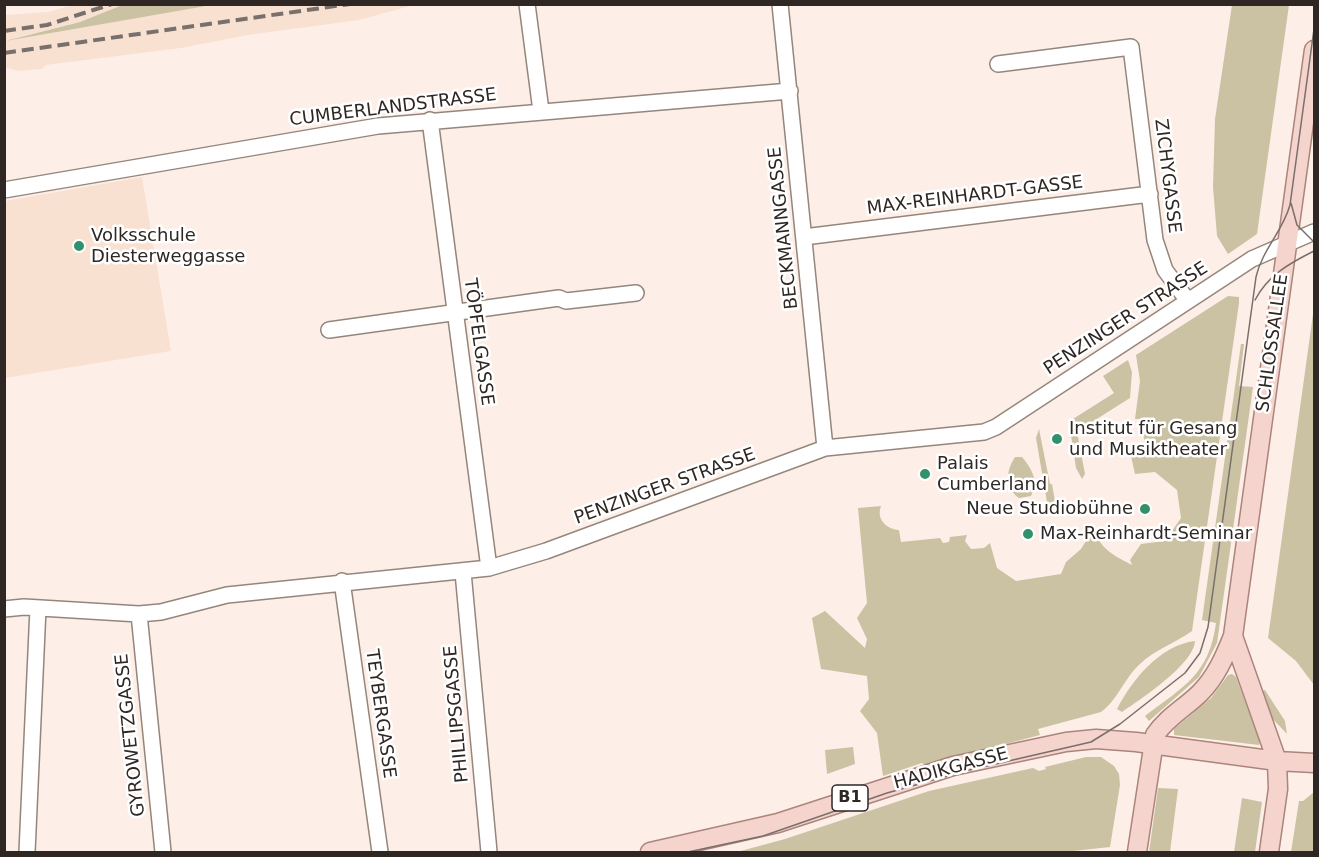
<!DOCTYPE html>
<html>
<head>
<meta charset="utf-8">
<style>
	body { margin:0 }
	#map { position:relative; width:1319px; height:857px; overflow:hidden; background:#fdefe7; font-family:"DejaVu Sans",sans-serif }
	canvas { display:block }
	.frame { position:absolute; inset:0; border:6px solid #2e2724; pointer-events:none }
</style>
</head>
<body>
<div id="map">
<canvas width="1319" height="857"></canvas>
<div class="frame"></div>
</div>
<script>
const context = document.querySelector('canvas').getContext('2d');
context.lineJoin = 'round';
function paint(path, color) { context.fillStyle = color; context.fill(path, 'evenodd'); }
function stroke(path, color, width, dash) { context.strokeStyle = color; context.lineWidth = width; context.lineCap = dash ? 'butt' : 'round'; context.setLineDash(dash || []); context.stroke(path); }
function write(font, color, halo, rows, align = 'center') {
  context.font = font + ' "DejaVu Sans",sans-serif'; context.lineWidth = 5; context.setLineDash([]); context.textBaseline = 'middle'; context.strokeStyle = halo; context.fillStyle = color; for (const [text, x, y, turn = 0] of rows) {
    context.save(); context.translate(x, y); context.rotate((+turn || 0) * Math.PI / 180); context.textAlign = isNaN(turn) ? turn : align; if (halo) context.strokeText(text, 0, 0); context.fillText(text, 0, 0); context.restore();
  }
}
paint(new Path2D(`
	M72 5H125L80 22 11 39 212 5H414L359 20 248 35 181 48 46 65 42 69 18 71 5 67V15L48 12Z
	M142 177 171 351 5 378V201Z`), '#f9e1d2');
paint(new Path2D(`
	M125 4 212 5 5 41 80 22Z
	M1232 5H1289L1257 234 1228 254 1217 236 1213 187 1215 119Z
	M1228 296 1239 297V303L1192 631C1176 643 1155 649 1140 664 1125 677 1117 701 1101 712L1038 729 1040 735 925 765 922 763 883 776 877 733 860 711 869 699 867 676 821 669 812 618 825 611 865 648 867 639 857 618 867 603 858 508 881 506C876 519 886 529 899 530L901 542 940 538 943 543 949 542 950 537 967 535 965 541 971 549 984 548 990 543 997 568 1016 581 1061 574 1066 562 1081 549 1091 533 1097 535C1101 550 1119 558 1132 565L1130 560 1141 544 1165 541 1181 518 1177 490 1155 472 1135 474 1129 447 1145 443 1140 419H1135L1140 381 1136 355Z
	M1314 307V685L1296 661 1268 638Z
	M1241 344H1244L1239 386 1253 387 1217 643 1199 677 1149 721 1145 716C1184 686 1209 675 1216 623L1202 620Z
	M1128 360 1132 372 1130 398 1084 427H1079L1073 419 1114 393 1103 376Z
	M1069 422 1077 432 1085 474 1082 479 1076 468Z
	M1039 429 1050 484H1052L1056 507 1048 508 1036 438Z
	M1015 457H1022C1032 469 1039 481 1031 496L1019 498C1004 487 1006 471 1015 457Z
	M1195 641C1194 664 1141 699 1122 712L1117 709C1132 680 1160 645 1195 641Z
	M1232 674 1236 677 1260 742 1259 745 1174 735V729L1211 698 1228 675Z
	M1265 690 1285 721 1287 734 1270 716 1261 691Z
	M853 747 855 764 827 774 825 750Z
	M1086 757H1101L1114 766 1119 774 1120 785 1110 847 1064 852H737L785 839 929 791 1033 768 1039 771 1046 769 1045 767Z
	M1158 788 1178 789 1170 852H1149Z
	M1314 792V852H1291L1299 801H1303Z
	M1242 798 1262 802 1255 852H1234Z`), '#cac2a2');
const minor = new Path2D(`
	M527 4 541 111
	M780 4 825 448
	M998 64 1131 47 1155 240 1165 270 1188 301
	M430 120 489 568
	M4 190 378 126 790 91
	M804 237 1150 194
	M329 330 559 298 566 301 636 293
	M463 572 489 852
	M342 581 380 852
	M4 609 24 607 139 614 161 612 227 595 489 568 546 551 825 448 984 432 996 427 1252 259 1314 232
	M139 614 163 852
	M27 852 38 608`);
const major = new Path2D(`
	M1233 636 1277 761 1278 789 1269 852
	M650 852 778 823 953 766 1066 742 1096 739 1136 742 1277 761 1314 763
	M1137 852 1155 735C1166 718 1186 707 1200 693 1216 677 1225 656 1233 636L1314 50`);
stroke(minor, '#95867c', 18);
stroke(major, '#ab857c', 21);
stroke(minor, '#fff', 15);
stroke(major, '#f5d4cd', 18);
stroke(new Path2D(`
	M1291 203 1297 225 1314 242
	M1255 300C1268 275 1290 263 1314 251
	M688 852 763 836 887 793 965 771 1091 742 1120 724 1185 673 1200 653 1208 627 1256 277C1262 250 1283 231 1290 205L1314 29`), '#796f6b', 1.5);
stroke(new Path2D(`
	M4 31 47 25 112 4
	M4 53 350 4`), '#796f6b', 4, [12, 6]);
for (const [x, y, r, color] of [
	[79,246,6,"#32916a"],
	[1057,439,6,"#32916a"],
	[925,474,6,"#32916a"],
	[1145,509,6,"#32916a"],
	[1028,534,6,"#32916a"]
]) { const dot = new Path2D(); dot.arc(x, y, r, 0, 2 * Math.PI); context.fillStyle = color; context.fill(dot); stroke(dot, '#fff', 2); }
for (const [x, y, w] of [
	[850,798,36]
]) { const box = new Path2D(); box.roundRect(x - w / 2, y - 13, w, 26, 4.5); context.fillStyle = '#fff'; context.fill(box); stroke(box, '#2e2724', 1.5); }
write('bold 16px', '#2e2724', null, [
	["B1",850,798]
]);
write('18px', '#2e2724', '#fff', [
	["CUMBERLANDSTRASSE",393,108,-7],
	["ZICHYGASSE",1167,176,83],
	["MAX-REINHARDT-GASSE",975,196,-7],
	["BECKMANNGASSE",784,228,-96],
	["PENZINGER STRASSE",1126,319,-33],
	["TÖPFELGASSE",478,342,82],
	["SCHLOSSALLEE",1273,343,-82],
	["PENZINGER STRASSE",665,487,-20],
	["TEYBERGASSE",380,714,82],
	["PHILLIPSGASSE",457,714,-95],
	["GYROWETZGASSE",131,735,-96],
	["HADIKGASSE",951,769,-15]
]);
write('18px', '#2e2724', '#fff', [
	["Volksschule",91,236],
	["Diesterweggasse",91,257],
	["Institut für Gesang",1069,429],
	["und Musiktheater",1069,450],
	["Palais",937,464],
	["Cumberland",937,485],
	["Neue Studiobühne",1133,509,"right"],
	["Max-Reinhardt-Seminar",1040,534]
], 'left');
</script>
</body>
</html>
